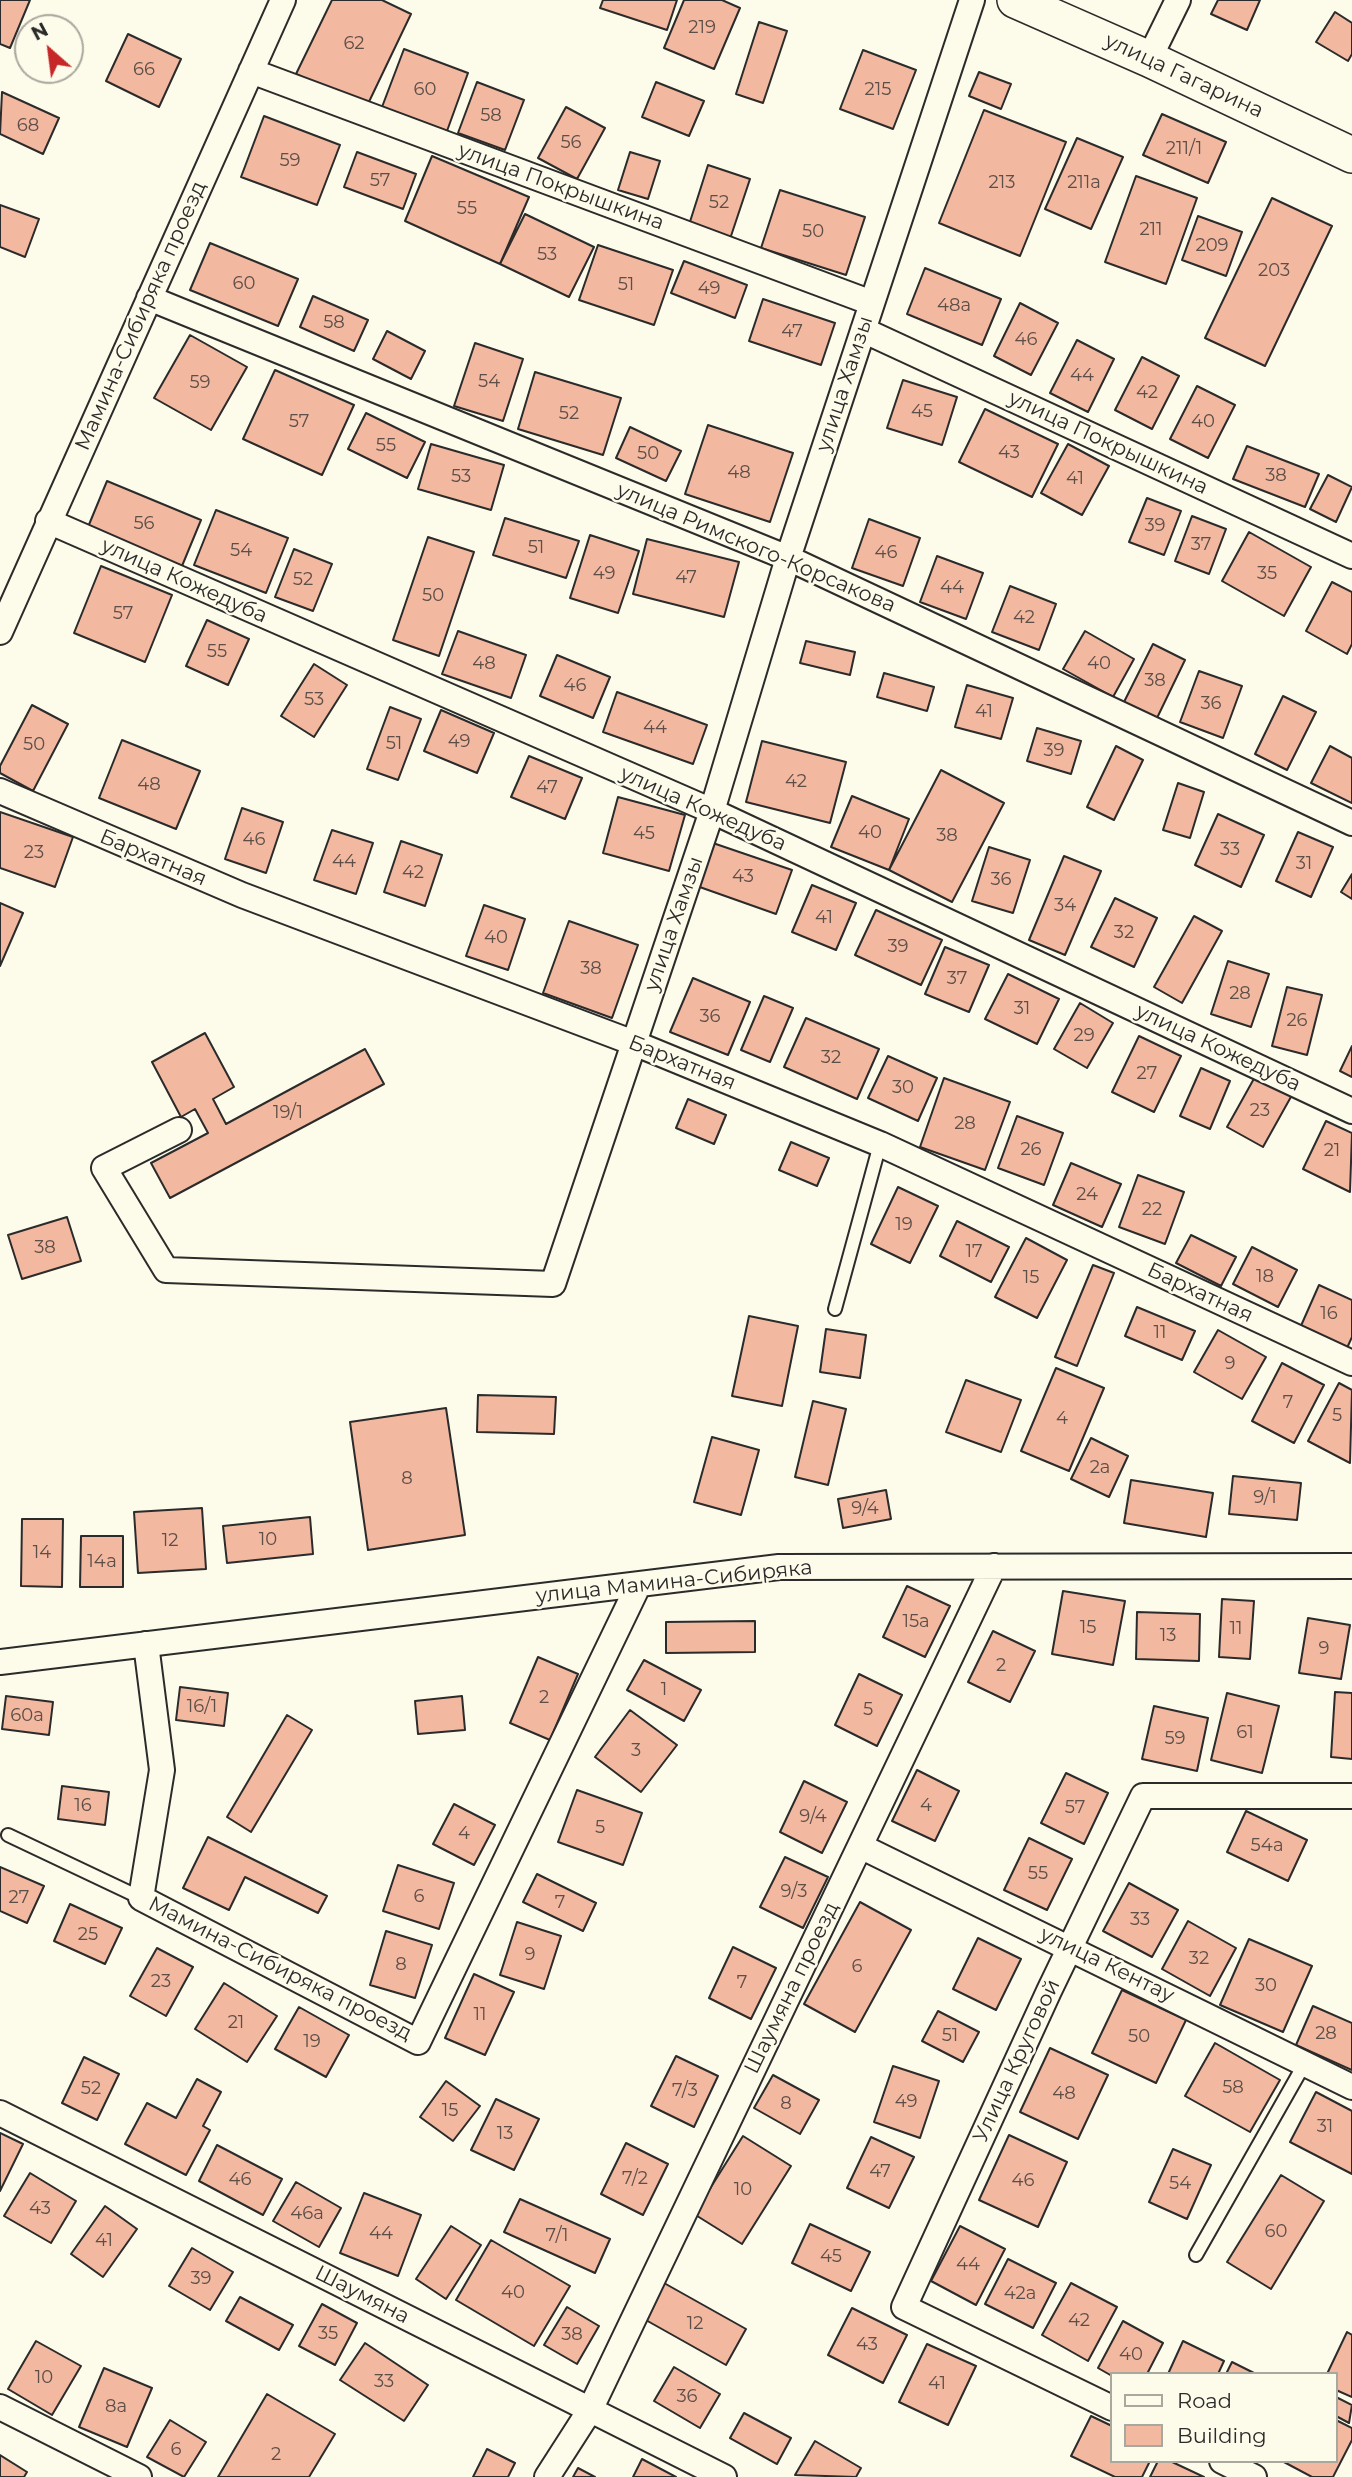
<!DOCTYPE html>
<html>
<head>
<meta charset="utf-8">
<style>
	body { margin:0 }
	#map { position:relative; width:1352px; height:2477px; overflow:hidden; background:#fdfbea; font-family:Montserrat,sans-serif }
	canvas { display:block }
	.legend { position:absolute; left:1110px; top:2372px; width:228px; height:91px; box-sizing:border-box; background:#fdfbea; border:2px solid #a9a89e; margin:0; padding:9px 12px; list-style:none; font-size:21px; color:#2b2b2b }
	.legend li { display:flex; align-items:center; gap:14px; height:35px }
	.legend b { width:35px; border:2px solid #a9a89e }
	.north { position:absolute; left:14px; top:14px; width:70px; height:70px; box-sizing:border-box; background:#fdfbea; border:2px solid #a9a89e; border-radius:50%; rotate:332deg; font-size:19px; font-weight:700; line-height:28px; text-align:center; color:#2b2b2b }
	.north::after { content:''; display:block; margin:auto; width:24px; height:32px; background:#c62828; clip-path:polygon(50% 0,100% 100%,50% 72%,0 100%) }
</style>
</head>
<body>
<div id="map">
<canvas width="1352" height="2477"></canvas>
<ul class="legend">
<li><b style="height:9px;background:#fdfbea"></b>Road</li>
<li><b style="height:19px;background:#f2b8a0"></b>Building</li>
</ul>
<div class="north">N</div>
</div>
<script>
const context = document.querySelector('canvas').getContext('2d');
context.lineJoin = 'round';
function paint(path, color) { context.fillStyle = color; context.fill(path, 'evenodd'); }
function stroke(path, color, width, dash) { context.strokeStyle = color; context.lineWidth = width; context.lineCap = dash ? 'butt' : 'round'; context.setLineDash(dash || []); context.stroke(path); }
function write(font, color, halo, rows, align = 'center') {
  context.font = font + ' Montserrat,sans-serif'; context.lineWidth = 5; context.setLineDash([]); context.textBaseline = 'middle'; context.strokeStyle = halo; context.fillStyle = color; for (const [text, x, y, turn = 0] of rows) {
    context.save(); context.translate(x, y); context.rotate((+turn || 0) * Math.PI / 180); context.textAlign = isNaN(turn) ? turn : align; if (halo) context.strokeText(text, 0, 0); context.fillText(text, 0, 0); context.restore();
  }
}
const building = new Path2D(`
	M0 0H30L10 48 0 44Z
	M332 0H382L411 14 366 108 296 74Z
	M603 0H677L667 30 600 8Z
	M684 0H722L740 8 714 69 664 48Z
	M1218 0H1260L1247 30 1211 14Z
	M1335 12 1352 23V54L1348 61 1316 42Z
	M759 22 787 31 763 103 736 94Z
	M128 34 181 59 159 107 106 81Z
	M404 49 468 73 447 131 382 107Z
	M863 50 916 70 893 129 840 109Z
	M979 72 1011 84 1001 109 969 96Z
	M477 82 524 100 505 150 458 133Z
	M656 82 704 101 689 136 642 117Z
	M2 92 59 118 43 154 0 134Z
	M566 107 605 128 577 179 538 158Z
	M984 110 1066 142 1020 256 939 223Z
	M1162 114 1226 142 1208 183 1143 155Z
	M264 116 340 145 317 205 241 177Z
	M1077 138 1123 157 1091 229 1045 209Z
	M357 152 416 174 403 209 344 187Z
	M630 152 660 161 648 199 618 190Z
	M432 156 529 197 500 264 405 221Z
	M708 165 750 179 729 242 688 228Z
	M1136 176 1197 198 1166 284 1105 262Z
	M780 190 865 217 846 275 761 248Z
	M1272 198 1332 226 1265 366 1205 338Z
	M0 205 39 219 25 257 0 247Z
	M525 214 594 247 569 297 500 264Z
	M1198 216 1242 232 1226 276 1182 260Z
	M210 243 298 279 278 326 190 290Z
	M598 245 673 270 654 325 579 300Z
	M684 261 747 285 735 318 671 293Z
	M925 268 1001 299 982 345 907 314Z
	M313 296 368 320 354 351 300 327Z
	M763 299 835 323 821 365 749 341Z
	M1020 303 1058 323 1031 375 994 356Z
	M387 331 425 351 411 379 373 359Z
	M190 335 247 367 211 430 154 398Z
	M1077 340 1114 359 1088 412 1050 393Z
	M475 343 523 359 503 421 454 406Z
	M1142 357 1179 376 1152 429 1115 410Z
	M275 370 354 405 322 475 243 439Z
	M535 372 621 398 603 455 518 429Z
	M903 380 957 397 942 445 887 428Z
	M1197 386 1235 405 1208 458 1170 439Z
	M985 409 1058 444 1032 497 959 462Z
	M366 413 425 442 407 478 348 449Z
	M708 425 793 453 770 522 685 494Z
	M630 427 681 451 666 481 616 458Z
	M431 444 504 465 491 510 418 489Z
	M1068 444 1109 466 1082 515 1041 493Z
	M1247 446 1319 474 1305 507 1233 479Z
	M1328 475 1352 487 1336 522 1310 509Z
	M107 481 201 520 182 566 88 527Z
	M1147 498 1181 511 1164 555 1129 542Z
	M216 510 288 538 266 593 194 565Z
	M1192 516 1226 529 1209 574 1175 561Z
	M505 518 579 541 566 578 493 555Z
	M869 519 920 538 903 586 852 568Z
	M1249 532 1311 567 1284 616 1222 581Z
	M590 535 639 551 618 613 570 598Z
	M428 537 474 552 439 656 393 640Z
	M647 539 739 562 724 617 633 594Z
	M294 549 332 564 313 611 275 597Z
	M937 556 983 573 966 619 920 602Z
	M101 566 172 595 145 662 74 633Z
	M1332 582 1352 592V644L1347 654 1306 631Z
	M1010 586 1056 604 1039 650 992 632Z
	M207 620 249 639 228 685 186 666Z
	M458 631 526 655 511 698 442 674Z
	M1085 631 1134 659 1113 697 1063 669Z
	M806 641 855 652 850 675 800 663Z
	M1153 644 1185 660 1157 718 1124 702Z
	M557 655 610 677 593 718 540 696Z
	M314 664 347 685 314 737 281 716Z
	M1199 671 1242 686 1223 738 1180 722Z
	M884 673 934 687 927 711 877 697Z
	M967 685 1013 698 1001 739 955 727Z
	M617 692 707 725 693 764 603 732Z
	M1283 696 1316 712 1287 770 1255 754Z
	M32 705 68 724 33 791 0 773V766Z
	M390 707 421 719 398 780 367 769Z
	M441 710 494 733 477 773 424 751Z
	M1037 728 1081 741 1071 774 1027 761Z
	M122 740 200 771 176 829 99 798Z
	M762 741 846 762 830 823 746 802Z
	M1116 746 1143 760 1114 820 1087 807Z
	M1330 746 1352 758V803L1311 783Z
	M529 756 582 778 565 819 511 797Z
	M941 770 1004 803 952 902 889 870Z
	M1178 783 1204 792 1190 838 1163 830Z
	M852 796 909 819 889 870 831 847Z
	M618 797 685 815 669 871 603 853Z
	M242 808 283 822 266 873 225 859Z
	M0 812 73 837 55 887 0 868Z
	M1218 814 1264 835 1241 887 1195 865Z
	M332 830 373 843 356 894 314 880Z
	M1298 832 1333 847 1311 897 1276 881Z
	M401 841 442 855 425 906 384 892Z
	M710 842 792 870 776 914 694 885Z
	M989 847 1030 860 1013 913 972 901Z
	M1064 856 1101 871 1065 955 1029 940Z
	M1352 874V899L1341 892Z
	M812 885 856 903 836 950 792 932Z
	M1115 898 1157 918 1134 967 1091 947Z
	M0 903 23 913 0 966Z
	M484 905 525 919 508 970 466 956Z
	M876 910 942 940 921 985 855 955Z
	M1194 916 1222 931 1182 1003 1154 987Z
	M569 921 638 945 612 1018 543 993Z
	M945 947 989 965 969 1012 925 994Z
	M1228 961 1269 974 1251 1027 1211 1014Z
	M1008 974 1059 999 1037 1044 985 1019Z
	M693 978 750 1002 728 1055 670 1032Z
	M1287 987 1322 995 1307 1055 1272 1046Z
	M764 996 793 1008 770 1062 741 1050Z
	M1080 1003 1113 1023 1087 1068 1054 1049Z
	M806 1018 879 1049 857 1099 784 1067Z
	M205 1033 234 1087 213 1099 226 1124 365 1049 384 1084 170 1198 151 1163 208 1133 195 1109 181 1117 152 1062Z
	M1139 1036 1181 1056 1154 1112 1112 1092Z
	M1352 1046V1077L1340 1071Z
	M888 1056 937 1078 918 1121 868 1098Z
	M1201 1068 1230 1081 1210 1129 1180 1116Z
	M1256 1075 1292 1095 1263 1147 1227 1127Z
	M944 1078 1010 1102 985 1170 920 1147Z
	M688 1099 726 1115 714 1144 676 1128Z
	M1017 1116 1063 1133 1044 1185 998 1168Z
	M1326 1121 1352 1133 1350 1192 1303 1169Z
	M791 1142 829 1158 817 1186 779 1170Z
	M1071 1163 1121 1184 1102 1227 1053 1205Z
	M1138 1175 1184 1192 1165 1244 1119 1227Z
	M898 1187 938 1206 910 1263 871 1244Z
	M67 1217 81 1261 22 1279 8 1235Z
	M957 1221 1009 1247 991 1282 940 1256Z
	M1191 1235 1236 1257 1221 1286 1176 1263Z
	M1026 1238 1067 1260 1037 1318 995 1297Z
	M1252 1247 1297 1270 1278 1307 1233 1284Z
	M1093 1265 1114 1273 1077 1366 1055 1357Z
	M1319 1285 1352 1300V1337L1347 1348 1300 1328Z
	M1137 1307 1195 1331 1182 1360 1125 1336Z
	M749 1316 798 1326 782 1406 732 1396Z
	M826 1329 866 1335 860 1378 820 1372Z
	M1218 1330 1266 1357 1242 1399 1194 1372Z
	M1282 1363 1324 1385 1294 1443 1252 1421Z
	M1056 1368 1104 1388 1069 1471 1021 1451Z
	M966 1380 1021 1400 1001 1452 946 1432Z
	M1339 1383 1352 1390 1350 1463 1308 1441Z
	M478 1395 556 1397 554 1434 477 1432Z
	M813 1401 846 1409 828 1485 795 1477Z
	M446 1408 465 1535 368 1550 350 1422Z
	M712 1437 759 1450 741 1515 694 1502Z
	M1091 1438 1128 1456 1109 1497 1071 1479Z
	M1233 1476 1301 1483 1297 1520 1229 1514Z
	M1131 1480 1213 1493 1206 1537 1124 1523Z
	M886 1490 891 1519 843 1528 838 1499Z
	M202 1508 206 1569 138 1573 134 1512Z
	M310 1517 313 1554 227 1563 223 1526Z
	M22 1519H63L62 1587 21 1586Z
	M81 1536H123V1587H80Z
	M907 1586 950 1606 925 1657 883 1637Z
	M1063 1591 1125 1601 1113 1665 1052 1654Z
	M1222 1599 1254 1601 1250 1659 1219 1657Z
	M1137 1612 1200 1614 1199 1661 1136 1659Z
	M1308 1618 1350 1625 1341 1679 1299 1673Z
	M755 1621V1652L666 1653V1622Z
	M993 1631 1035 1651 1010 1702 968 1682Z
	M538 1657 578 1674 550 1740 510 1723Z
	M644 1660 701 1690 684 1721 627 1690Z
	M859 1674 902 1695 877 1746 835 1725Z
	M180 1687 228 1693 224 1726 176 1720Z
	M1335 1692 1352 1693V1759L1331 1757Z
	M1227 1693 1279 1706 1262 1773 1211 1760Z
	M6 1696 53 1702 49 1735 2 1729Z
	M462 1696 465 1730 418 1734 415 1701Z
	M1154 1706 1208 1718 1197 1771 1142 1759Z
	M630 1710 677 1745 641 1792 595 1757Z
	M287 1715 312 1730 251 1832 227 1817Z
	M917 1770 959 1791 935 1841 892 1821Z
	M1066 1773 1108 1793 1084 1844 1041 1823Z
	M804 1781 847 1802 822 1853 780 1832Z
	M62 1786 109 1792 105 1825 58 1819Z
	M577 1790 642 1813 623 1865 558 1842Z
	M454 1804 495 1825 474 1865 433 1844Z
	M1246 1811 1307 1840 1288 1881 1227 1852Z
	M208 1837 327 1896 318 1913 245 1877 229 1910 183 1888Z
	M1029 1838 1072 1859 1047 1910 1004 1890Z
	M785 1857 828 1877 803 1928 760 1907Z
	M398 1865 454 1883 439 1929 383 1911Z
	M0 1867 44 1886 27 1923 0 1911Z
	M537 1874 596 1903 583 1931 523 1902Z
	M1129 1883 1178 1910 1152 1957 1103 1931Z
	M860 1902 911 1930 855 2032 804 2004Z
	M70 1904 122 1928 105 1964 54 1941Z
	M1188 1921 1236 1948 1210 1996 1162 1969Z
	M517 1922 561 1936 544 1989 500 1975Z
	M386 1931 432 1945 415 1998 370 1985Z
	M978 1938 1021 1959 996 2010 953 1989Z
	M1249 1939 1312 1966 1283 2032 1220 2005Z
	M733 1947 776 1968 751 2019 709 1998Z
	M157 1948 193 1967 166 2016 130 1996Z
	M474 1974 514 1992 485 2055 445 2038Z
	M224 1983 277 2016 247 2062 195 2029Z
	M1122 1990 1186 2020 1156 2083 1092 2053Z
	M1313 2006 1352 2023V2070L1296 2045Z
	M299 2007 349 2035 326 2077 275 2049Z
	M938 2011 979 2032 963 2062 922 2041Z
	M1215 2043 1280 2080 1250 2132 1185 2096Z
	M1050 2048 1108 2075 1078 2139 1020 2112Z
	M676 2056 718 2076 694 2127 651 2106Z
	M84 2057 119 2074 97 2120 62 2103Z
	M893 2066 939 2081 920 2138 874 2122Z
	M773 2075 819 2100 800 2134 754 2108Z
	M197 2079 221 2092 203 2126 210 2130 186 2175 125 2144 147 2103 176 2118Z
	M446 2081 480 2106 453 2141 420 2117Z
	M1316 2092 1352 2111V2174L1290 2142Z
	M496 2099 539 2119 514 2170 471 2150Z
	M0 2133 23 2144 0 2191Z
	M1009 2135 1067 2162 1038 2227 979 2200Z
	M743 2136 791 2166 742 2244 694 2214Z
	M871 2137 914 2157 889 2208 847 2188Z
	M626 2143 668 2164 643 2215 601 2194Z
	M217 2145 282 2179 263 2215 199 2181Z
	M1173 2149 1211 2165 1187 2219 1149 2202Z
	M30 2173 76 2201 51 2243 4 2216Z
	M1281 2175 1324 2201 1271 2289 1227 2262Z
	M296 2182 341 2208 319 2247 273 2221Z
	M364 2193 421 2215 398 2276 340 2253Z
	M520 2199 610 2239 595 2273 504 2232Z
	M105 2206 137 2229 103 2277 71 2254Z
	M810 2224 870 2252 851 2291 792 2263Z
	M451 2226 481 2245 446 2299 416 2279Z
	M960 2226 1005 2249 976 2305 931 2281Z
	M491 2240 570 2286 534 2346 456 2300Z
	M192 2248 233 2272 210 2310 169 2286Z
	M1008 2259 1056 2283 1033 2328 985 2304Z
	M664 2283 746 2329 726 2365 644 2319Z
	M1071 2283 1117 2307 1088 2361 1042 2335Z
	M240 2297 293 2325 279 2350 226 2321Z
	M322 2304 357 2323 335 2365 299 2346Z
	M567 2307 599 2326 577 2364 544 2345Z
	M852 2308 907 2335 883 2383 828 2355Z
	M1123 2321 1163 2343 1147 2374 1112 2376 1098 2368Z
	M1347 2332 1352 2335V2397L1336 2390V2374H1327Z
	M36 2341 81 2366 52 2415 8 2389Z
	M1183 2341 1224 2361 1218 2374H1168Z
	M365 2343 428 2385 404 2421 340 2380Z
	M927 2344 976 2366 948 2425 899 2402Z
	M1232 2362 1256 2374H1226Z
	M674 2367 720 2394 700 2428 654 2401Z
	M104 2368 152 2388 127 2447 79 2427Z
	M267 2394 335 2434 309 2477H218Z
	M1336 2397 1352 2405 1349 2423 1336 2416Z
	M744 2413 791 2438 777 2464 730 2438Z
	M1091 2416 1112 2426V2461H1150L1142 2477H1115L1071 2456Z
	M170 2420 206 2442 184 2477 147 2457Z
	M1336 2420 1352 2428V2440L1333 2477H1312L1282 2461H1336Z
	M815 2441 861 2468 856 2477 795 2475Z
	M487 2449 515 2463 508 2477H473Z
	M0 2455 27 2472 24 2477H0Z
	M642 2459 676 2477H633Z
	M1158 2461H1170L1204 2477H1150Z
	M578 2468 595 2477H573Z`);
paint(building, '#f2b8a0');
stroke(building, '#2b2b2b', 2);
const lane = new Path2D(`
	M835 1309 880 1144
	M8 1835 141 1898
	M1196 2255 1305 2063`);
const street = new Path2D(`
	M1149 59 1178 0
	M251 71 872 303
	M149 298 788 558 1352 823
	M863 330 1352 556
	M48 521 712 811 1352 1111
	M0 632 283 0
	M0 791 242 895 634 1043 880 1144 1352 1363
	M179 1130 104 1168 166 1270 553 1284 712 811 788 558 972 0
	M146 1644 162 1770 141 1898 418 2042 639 1584
	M0 1662 779 1567 1352 1566
	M860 1846 1352 2087
	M0 2113 724 2477
	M0 2407 139 2477
	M1112 2408 904 2307 1049 1991 1143 1796H1352
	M1222 2461 1254 2477
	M547 2477 590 2410 994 1566`);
const secondary = new Path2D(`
	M1015 0 1149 59 1352 155`);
stroke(lane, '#2b2b2b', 16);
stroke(street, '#2b2b2b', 28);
stroke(secondary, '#2b2b2b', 38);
stroke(lane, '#fdfbea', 12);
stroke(street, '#fdfbea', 24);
stroke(secondary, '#fdfbea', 35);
write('18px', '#5d4e48', null, [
	["219",702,28],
	["62",354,44],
	["66",144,70],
	["60",425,90],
	["215",878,90],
	["58",491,116],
	["68",28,126],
	["56",571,143],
	["211/1",1184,149],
	["59",290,161],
	["57",380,181],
	["213",1002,183],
	["211а",1084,183],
	["52",719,203],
	["55",467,209],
	["211",1151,230],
	["50",813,232],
	["209",1212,246],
	["53",547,255],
	["203",1274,271],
	["60",244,284],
	["51",626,285],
	["49",709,289],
	["48а",954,306],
	["58",334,323],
	["47",792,332],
	["46",1026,340],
	["44",1082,376],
	["54",489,382],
	["59",200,383],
	["42",1147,393],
	["45",922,412],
	["52",569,414],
	["57",299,422],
	["40",1203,422],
	["55",386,446],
	["43",1009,453],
	["50",648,454],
	["48",739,473],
	["38",1276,476],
	["53",461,477],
	["41",1075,479],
	["56",144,524],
	["39",1155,526],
	["37",1201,545],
	["51",536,548],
	["54",241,551],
	["46",886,553],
	["49",604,574],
	["35",1267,574],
	["47",686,578],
	["52",303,580],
	["44",952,588],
	["50",433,596],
	["57",123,614],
	["42",1024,618],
	["55",217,652],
	["48",484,664],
	["40",1099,664],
	["38",1155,681],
	["46",575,686],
	["53",314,700],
	["36",1211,704],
	["41",984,712],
	["44",655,728],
	["49",459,742],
	["51",394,744],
	["50",34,745],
	["39",1054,751],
	["42",796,782],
	["48",149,785],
	["47",547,788],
	["40",870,833],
	["45",644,834],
	["38",947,836],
	["46",254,840],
	["33",1230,850],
	["23",34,853],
	["44",344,862],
	["31",1304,864],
	["42",413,873],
	["43",743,877],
	["36",1001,880],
	["34",1065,906],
	["41",824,918],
	["32",1124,933],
	["40",496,938],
	["39",898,947],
	["38",591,969],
	["37",957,979],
	["28",1240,994],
	["31",1022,1009],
	["36",710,1017],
	["26",1297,1021],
	["29",1084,1036],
	["32",831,1058],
	["27",1147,1074],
	["30",903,1088],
	["23",1260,1111],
	["19/1",288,1113],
	["28",965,1124],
	["26",1031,1150],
	["21",1332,1151],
	["24",1087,1195],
	["22",1152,1210],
	["19",904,1225],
	["38",45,1248],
	["17",974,1252],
	["18",1265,1277],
	["15",1031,1278],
	["16",1329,1314],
	["11",1160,1333],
	["9",1230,1364],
	["7",1288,1403],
	["5",1337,1416],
	["4",1062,1419],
	["2а",1100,1468],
	["8",407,1479],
	["9/1",1265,1498],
	["9/4",865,1509],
	["10",268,1540],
	["12",170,1541],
	["14",42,1553],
	["14а",102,1562],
	["15а",916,1622],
	["15",1088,1628],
	["11",1236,1629],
	["13",1168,1636],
	["9",1324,1649],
	["2",1001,1666],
	["1",664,1690],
	["2",544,1698],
	["16/1",202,1707],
	["5",868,1710],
	["60а",27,1716],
	["61",1245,1733],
	["59",1175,1739],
	["3",636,1751],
	["16",83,1806],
	["4",926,1806],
	["57",1075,1808],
	["9/4",813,1817],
	["5",600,1828],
	["4",464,1834],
	["54а",1267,1846],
	["55",1038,1874],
	["9/3",794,1892],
	["6",419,1897],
	["27",19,1898],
	["7",560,1903],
	["33",1140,1920],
	["25",88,1935],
	["9",530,1955],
	["32",1199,1959],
	["8",401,1965],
	["6",857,1967],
	["23",161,1982],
	["7",742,1983],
	["30",1266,1986],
	["11",480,2015],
	["21",236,2023],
	["28",1326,2034],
	["51",950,2036],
	["50",1139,2037],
	["19",312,2042],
	["58",1233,2088],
	["52",91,2089],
	["7/3",685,2091],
	["48",1064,2094],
	["49",906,2102],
	["8",786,2104],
	["15",450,2111],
	["31",1325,2127],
	["13",505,2134],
	["47",880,2172],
	["7/2",635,2179],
	["46",240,2180],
	["46",1023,2181],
	["54",1180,2184],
	["10",743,2190],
	["43",40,2209],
	["46а",307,2214],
	["60",1276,2232],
	["44",381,2234],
	["7/1",557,2236],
	["41",104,2241],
	["45",831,2257],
	["44",968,2265],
	["39",201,2279],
	["40",513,2293],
	["42а",1020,2294],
	["42",1079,2321],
	["12",695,2324],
	["35",328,2334],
	["38",572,2335],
	["43",867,2345],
	["40",1131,2355],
	["10",44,2378],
	["33",384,2382],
	["41",937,2384],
	["36",687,2397],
	["8а",116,2407],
	["6",176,2450],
	["2",276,2455]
]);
write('21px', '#2b2b2b', '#fdfbea', [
	["улица Гагарина",1184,76,25],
	["улица Покрышкина",561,187,20],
	["Мамина-Сибиряка проезд",141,316,-66],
	["улица Хамзы",845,384,-72],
	["улица Покрышкина",1108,443,25],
	["улица Римского-Корсакова",756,548,23],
	["улица Кожедуба",184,581,24],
	["улица Кожедуба",703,809,24],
	["Бархатная",153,858,23],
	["улица Хамзы",674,924,-71],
	["улица Кожедуба",1218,1048,25],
	["Бархатная",682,1063,22],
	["Бархатная",1200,1293,25],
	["улица Мамина-Сибиряка",674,1582,-6],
	["улица Кентау",1107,1965,26],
	["Мамина-Сибиряка проезд",280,1969,27],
	["Шаумяна проезд",792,1988,-64],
	["Улица Круговой",1017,2061,-65],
	["Шаумяна",362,2295,27]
]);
</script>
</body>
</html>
